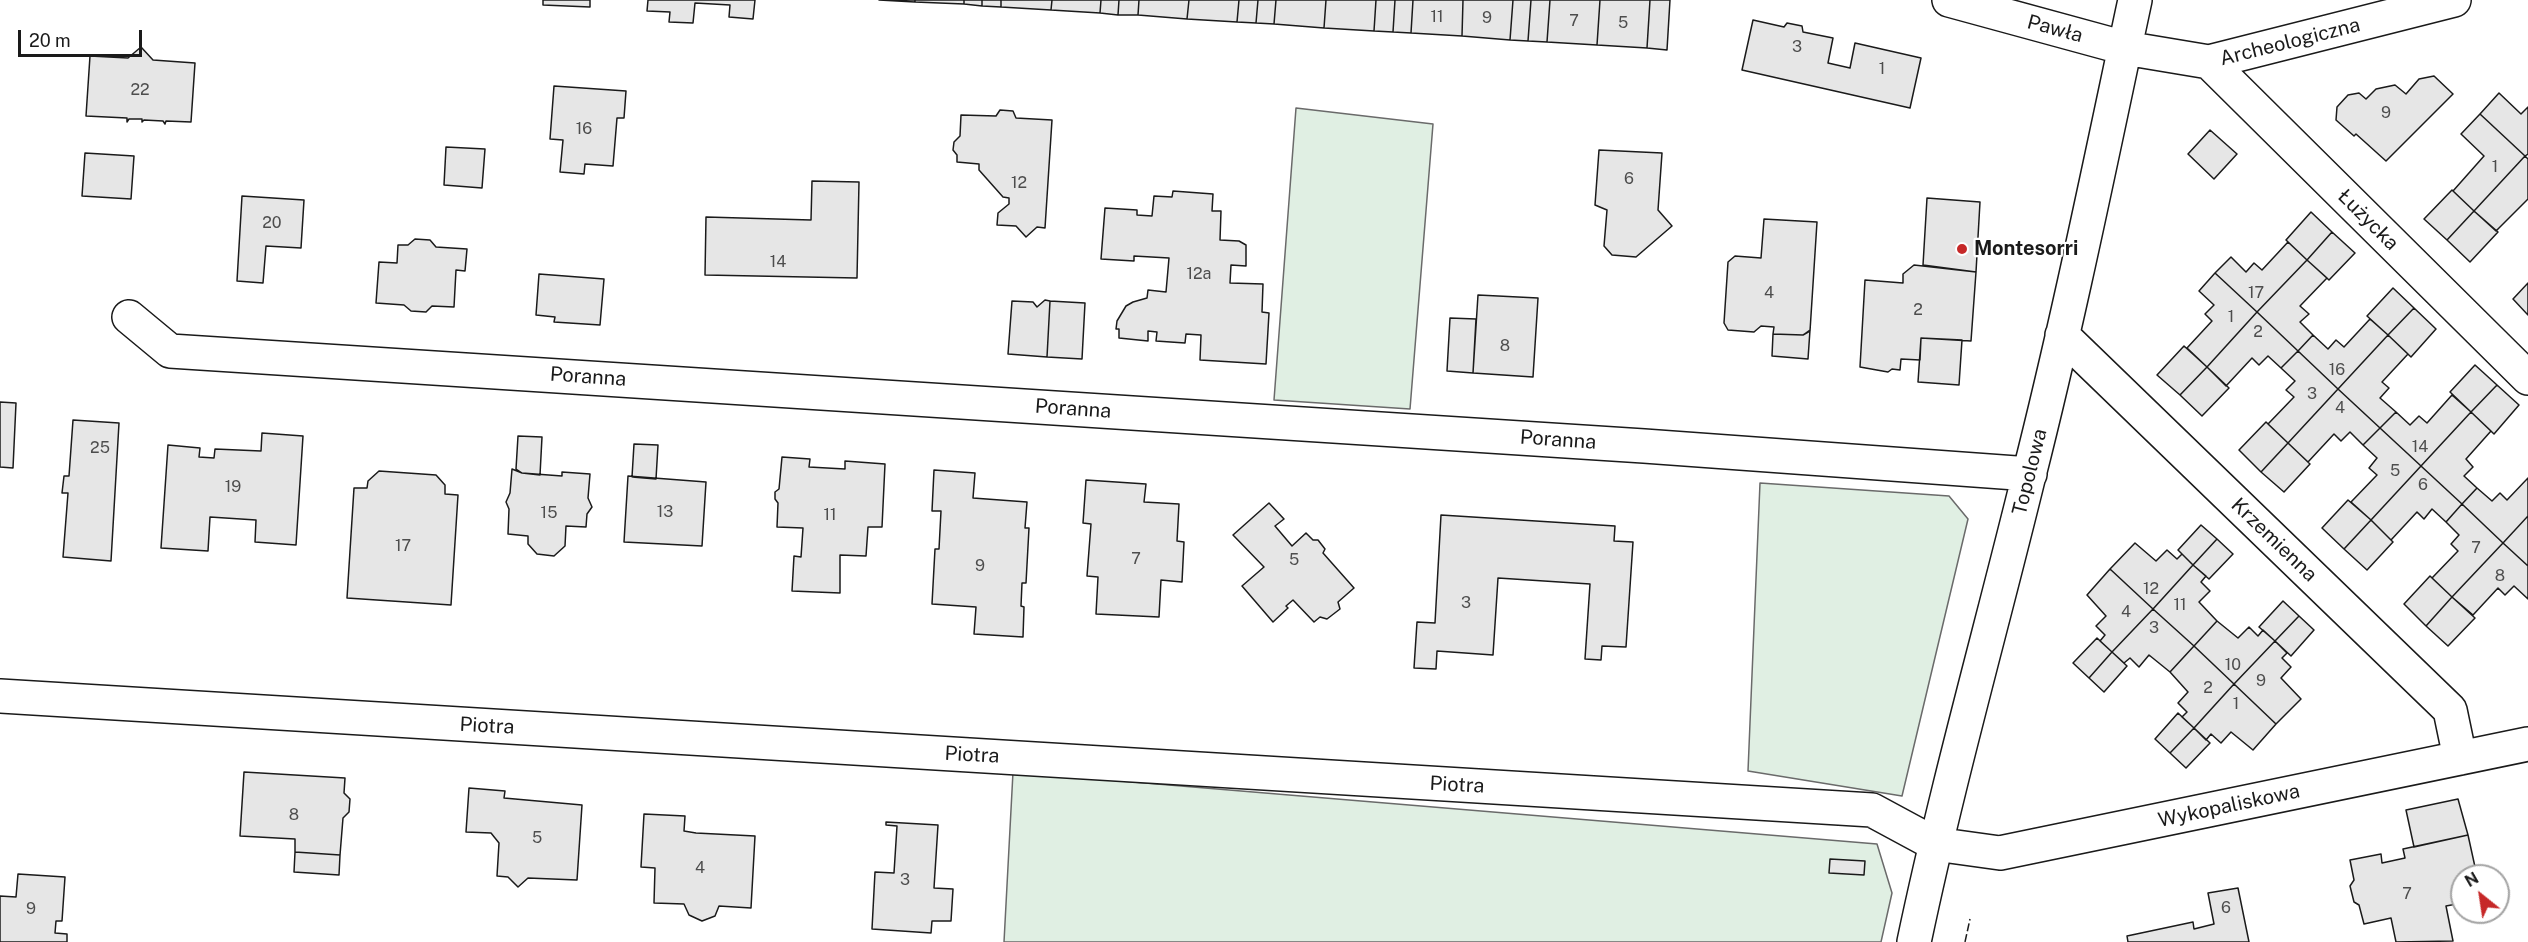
<!DOCTYPE html>
<html>
<head>
<meta charset="utf-8">
<style>
	body { margin:0 }
	#map { position:relative; width:2528px; height:942px; overflow:hidden; background:#fff; font-family:"Public Sans",sans-serif }
	canvas { display:block }
	.north { position:absolute; left:2450px; top:864px; width:60px; height:60px; box-sizing:border-box; background:#fff; border:2px solid #a3a3a3; border-radius:50%; rotate:330deg; font-size:16px; font-weight:700; line-height:24px; text-align:center; color:#1a1a1a }
	.north::after { content:''; display:block; margin:auto; width:21px; height:27px; background:#c62828; clip-path:polygon(50% 0,100% 100%,50% 72%,0 100%) }
	.scale { position:absolute; left:18px; top:30px; width:124px; height:27px; box-sizing:border-box; border:3px solid #1a1a1a; border-top:0; padding-left:8px; font-size:18px; line-height:21px; white-space:nowrap; color:#1a1a1a; -webkit-text-stroke:4px #fff; paint-order:stroke }
</style>
</head>
<body>
<div id="map">
<canvas width="2528" height="942"></canvas>
<div class="north">N</div>
<div class="scale">20 m</div>
</div>
<script>
const context = document.querySelector('canvas').getContext('2d');
context.lineJoin = 'round';
function paint(path, color) { context.fillStyle = color; context.fill(path, 'evenodd'); }
function stroke(path, color, width, dash) { context.strokeStyle = color; context.lineWidth = width; context.lineCap = dash ? 'butt' : 'round'; context.setLineDash(dash || []); context.stroke(path); }
function write(font, color, halo, rows, align = 'center') {
  context.font = font + ' "Public Sans",sans-serif'; context.lineWidth = 4.5; context.setLineDash([]); context.textBaseline = 'middle'; context.strokeStyle = halo; context.fillStyle = color; for (const [text, x, y, turn = 0] of rows) {
    context.save(); context.translate(x, y); context.rotate((+turn || 0) * Math.PI / 180); context.textAlign = isNaN(turn) ? turn : align; if (halo) context.strokeText(text, 0, 0); context.fillText(text, 0, 0); context.restore();
  }
}
const green = new Path2D(`
	M1296 108 1433 124 1410 409 1274 400Z
	M1760 483 1949 496 1968 519 1902 796 1748 771Z
	M1013 772 1877 844 1892 893 1881 942H1004Z`);
paint(green, '#e0efe3');
stroke(green, '#6a6a6a', 1.5);
const building = new Path2D(`
	M543 0H590V7L543 5Z
	M648 0H755L753 19 729 17 730 5 695 3 693 23 669 22 670 12 647 11Z
	M879 0H915V2Z
	M915 0H964V4L915 2Z
	M964 0H982V6L964 4Z
	M982 0H1001V7L982 6Z
	M1001 0H1052L1051 10 1001 7Z
	M1052 0H1101L1100 13 1051 10Z
	M1101 0H1119L1118 15 1100 13Z
	M1119 0H1139L1138 15H1118Z
	M1139 0H1189L1187 19 1138 15Z
	M1189 0H1239L1237 22 1187 19Z
	M1239 0H1258L1256 23 1237 22Z
	M1258 0H1276L1274 24 1256 23Z
	M1276 0H1326L1324 28 1274 24Z
	M1326 0H1376L1374 31 1324 28Z
	M1376 0H1395L1393 32 1374 31Z
	M1395 0H1413L1411 33 1393 32Z
	M1413 0H1463L1462 36 1411 33Z
	M1463 0H1513L1510 40 1462 36Z
	M1513 0H1531L1528 41 1510 40Z
	M1531 0H1550L1547 42 1528 41Z
	M1550 0H1600L1597 45 1547 42Z
	M1600 0H1650L1647 48 1597 45Z
	M1650 0H1670L1667 50 1647 48Z
	M1753 20 1784 27 1787 23 1802 26 1803 32 1833 38 1828 63 1850 68 1855 43 1921 58 1910 108 1742 70Z
	M141 47 153 60 195 63 191 122 166 121 165 124 163 121 144 120 142 122V119H129L127 122V118L86 116 90 56 128 58Z
	M2434 76 2453 94 2386 161 2356 134 2354 136 2336 120 2337 107 2348 95 2359 93 2366 99 2376 89 2395 85 2406 94 2419 79Z
	M554 86 626 91 624 118H617L613 166 585 164 584 174 560 172 563 140 550 139Z
	M2499 93 2521 114 2528 107V154L2525 156 2480 114Z
	M1000 110 1013 111 1016 118 1052 120 1045 228 1037 227 1026 237 1016 226 997 225 998 213 1009 204V198L1003 197 979 170V164L957 162V155L953 150 954 142 960 136 961 115 996 116Z
	M2480 114 2525 156 2474 211 2453 191 2484 156 2461 134Z
	M2210 130 2237 154 2214 179 2188 154Z
	M446 147 485 149 482 188 444 185Z
	M1599 150 1662 153 1658 210 1672 226 1636 257 1612 255 1604 246 1607 210 1595 205Z
	M85 153 134 156 131 199 82 196Z
	M2525 156 2528 159V199L2496 231 2474 211Z
	M812 181 859 182 857 278 705 275 706 217 811 220Z
	M2452 190 2474 211 2447 240 2424 219Z
	M1173 191 1213 194 1212 211H1221L1220 240 1239 241 1246 245V266L1231 265 1230 283 1263 284 1262 312 1269 313 1266 364 1200 360 1201 335 1186 334 1185 343 1156 341 1157 332 1148 331V341L1119 338V329H1116L1117 321 1126 306 1133 302 1147 298 1148 290 1166 292 1169 258 1134 256V261L1101 259 1105 208 1137 210V215L1152 216 1154 196 1172 197Z
	M242 196 304 200 301 248 266 246 263 283 237 281Z
	M1927 198 1980 202 1976 272 1923 265Z
	M2474 211 2498 232 2470 262 2447 240Z
	M2311 212 2332 232 2307 260 2286 240Z
	M1764 219 1817 222 1810 331 1803 335 1773 334 1774 327 1761 326 1754 332 1728 330 1724 323 1728 262 1735 256 1761 258Z
	M2332 232 2355 253 2329 280 2307 260Z
	M415 239 430 240 436 247 467 249 465 271 456 270 454 307 432 306 426 312 411 311 404 305 376 303 379 262 397 263 398 245H408Z
	M2288 242 2307 260 2257 312 2215 273 2231 257 2246 272 2254 263 2262 270Z
	M2307 260 2327 278 2300 306 2309 314 2300 322 2313 335 2298 351 2257 312Z
	M1914 265 1976 272 1971 341 1921 338 1920 360 1901 359 1900 370 1892 369 1888 372 1860 367 1865 280 1903 283V274Z
	M2215 273 2257 312 2207 367 2187 348 2212 321 2205 314 2214 305 2199 291Z
	M539 274 604 279 600 325 554 322 555 317 536 315Z
	M2528 283V315L2513 299Z
	M2393 288 2414 308 2388 335 2367 316Z
	M1478 295 1538 298 1533 377 1473 373Z
	M1045 300 1050 301 1047 357 1008 354 1012 301 1033 302 1037 307Z
	M1050 301 1085 303 1082 359 1047 357Z
	M2414 308 2436 329 2411 357 2388 335Z
	M2257 312 2298 351 2281 368 2268 356 2259 365 2252 358 2226 386 2207 367Z
	M1450 318 1476 319 1473 373 1447 371Z
	M2370 319 2388 335 2338 389 2298 351 2313 335 2328 349 2336 340 2344 347Z
	M1810 330 1808 359 1772 356 1773 334 1803 335Z
	M2388 335 2408 354 2382 382 2389 388 2380 398 2396 412 2380 428 2338 389Z
	M1921 338 1962 340 1959 385 1918 382Z
	M2184 346 2207 367 2180 395 2157 375Z
	M2298 351 2338 389 2288 443 2268 424 2294 397 2286 390 2295 381 2281 368Z
	M2475 365 2497 385 2471 412 2450 392Z
	M2207 367 2229 388 2202 416 2180 395Z
	M2497 385 2519 405 2494 434 2471 412Z
	M2338 389 2380 428 2363 445 2350 432 2341 441 2334 434 2308 462 2288 443Z
	M2452 395 2471 412 2421 466 2380 428 2396 412 2410 425 2419 416 2427 423Z
	M0 402 16 403 13 468 0 467Z
	M2471 412 2491 431 2466 459 2473 467 2464 476 2477 488 2462 504 2421 466Z
	M73 420 119 423 111 561 63 557 68 493H62L64 476H69Z
	M2266 422 2288 443 2261 472 2239 450Z
	M2380 428 2421 466 2371 520 2351 502 2377 475 2369 468 2377 458 2363 445Z
	M262 433 303 436 296 545 255 542 256 520 210 517 208 551 161 548 168 445 200 448 199 457 214 458 215 449 261 451Z
	M518 436 542 437 540 475 522 473 516 469Z
	M2288 443 2310 464 2284 492 2261 472Z
	M634 444 658 445 656 479 632 477Z
	M782 457 810 459 809 467 845 469V461L885 464 882 527H868L866 556 840 555V593L792 591 794 556 801 557 803 528 777 527 778 503 775 499V492L779 489Z
	M2421 466 2462 504 2446 522 2432 509 2424 519 2417 512 2391 540 2371 520Z
	M512 469 522 473 562 476V472L590 474 588 498 592 507 587 514 586 527 566 526 565 546 554 556 537 554 528 544V536L508 534 509 509 506 502 510 493Z
	M934 470 975 473 973 498 1027 502 1025 528H1029L1026 583H1022L1021 606 1024 607 1023 637 974 634 976 607 932 604 935 549H939L941 511H932Z
	M379 471 436 475 445 485V494L458 495 451 605 347 598 354 488H367L368 481Z
	M628 476 706 482 702 546 624 542Z
	M2528 478V516L2503 543 2462 504 2477 488 2492 501 2500 493 2507 500Z
	M1086 480 1146 484 1144 502 1179 504 1177 541 1184 542 1182 582 1161 580 1159 617 1096 614 1098 577 1087 576 1091 524 1083 523Z
	M2348 500 2371 520 2344 549 2322 528Z
	M1269 503 1284 519 1275 526 1292 546 1306 533 1313 540H1318L1325 549 1323 553 1354 588 1338 602 1340 609 1327 619 1320 617 1314 622 1293 600 1286 606 1288 608 1273 622 1242 586 1264 567 1233 535Z
	M2462 504 2503 543 2452 597 2432 578 2458 551 2451 544 2459 535 2446 522Z
	M1441 515 1615 526 1614 541 1633 542 1626 647 1602 646 1601 660 1585 659 1590 584 1498 578 1493 655 1437 651 1436 669 1414 668 1417 622 1435 623Z
	M2528 516V566L2503 543Z
	M2371 520 2393 542 2367 570 2344 549Z
	M2201 525 2217 539 2193 565 2178 550Z
	M2217 539 2233 554 2209 579 2193 565Z
	M2135 543 2156 561 2167 550 2177 559 2182 554 2193 565 2153 609 2110 569Z
	M2503 543 2528 566V599L2514 586 2505 595 2498 588 2473 615 2452 597Z
	M2193 565 2206 576 2201 582 2210 591 2199 602 2217 621 2194 646 2153 609Z
	M2110 569 2153 609 2112 652 2100 641 2105 635 2096 626 2106 616 2087 595Z
	M2430 576 2452 597 2426 626 2404 604Z
	M2452 597 2475 618 2448 646 2426 626Z
	M2283 601 2299 616 2275 641 2259 627Z
	M2153 609 2194 646 2170 672 2149 655 2139 667 2130 658 2124 663 2112 652Z
	M2299 616 2314 630 2291 656 2275 641Z
	M2217 621 2238 638 2249 627 2258 636 2263 630 2275 641 2234 684 2194 646Z
	M2097 638 2112 652 2089 678 2073 663Z
	M2275 641 2287 653 2282 658 2291 667 2281 678 2301 699 2276 724 2234 684Z
	M2194 646 2234 684 2194 728 2182 717 2187 712 2178 703 2188 692 2170 672Z
	M2112 652 2127 666 2104 692 2089 678Z
	M2234 684 2276 724 2253 750 2231 732 2221 743 2211 734 2206 740 2194 728Z
	M2178 713 2194 728 2170 753 2155 739Z
	M2194 728 2210 743 2186 768 2170 753Z
	M244 772 345 778 344 793 350 799 349 812 343 818 340 855 295 852V839L240 836Z
	M469 788 505 791 504 798 582 805 577 880 528 878 518 887 508 877 497 876 499 843 491 833 466 832Z
	M2458 799 2468 835 2414 847 2406 810Z
	M644 814 685 816 684 831 696 833 755 836 751 908 719 906 715 916 702 921 689 915 684 904 654 903 655 868 641 867Z
	M886 822 938 825 934 888 953 889 951 921H932L931 933 872 929 875 872 894 873 897 826 886 825Z
	M2468 835 2477 876H2462V903L2446 906 2453 941 2396 942 2391 918 2364 924 2359 905 2354 902 2350 886 2354 880 2350 860 2381 854 2382 863 2405 858 2403 849Z
	M295 852 340 855 339 875 294 872Z
	M1830 859 1865 861 1864 875 1829 873Z
	M18 874 65 877 62 921H56L55 933 67 934V942H0V896L16 897Z
	M2238 888 2249 942H2128L2127 936 2193 922 2194 929 2214 924 2208 893Z`);
paint(building, '#e6e6e6');
stroke(building, '#1a1a1a', 1.5);
const street = new Path2D(`
	M1949 0 2125 48 2209 62 2454 0
	M2209 62 2528 378
	M129 317 170 351 1644 446 2030 474
	M2062 335 2450 710 2460 758
	M0 696 1872 810 1935 844 2000 853 2528 744
	M1914 942C1947 785 1991 630 2029 475 2069 317 2101 159 2135 0`);
stroke(street, '#1a1a1a', 36);
stroke(street, '#fff', 33);
stroke(new Path2D(`
	M1965 942 1970 919`), '#1a1a1a', 1.5, [8, 3]);
for (const [x, y, r, color] of [
	[1962,249,6,"#c62828"]
]) { const dot = new Path2D(); dot.arc(x, y, r, 0, 2 * Math.PI); context.fillStyle = color; context.fill(dot); stroke(dot, '#fff', 2); }
write('16px', '#4d4d4d', null, [
	["11",1437,17],
	["9",1487,18],
	["7",1574,21],
	["5",1623,23],
	["3",1797,47],
	["1",1882,69],
	["22",140,90],
	["9",2386,113],
	["16",584,129],
	["1",2495,167],
	["6",1629,179],
	["12",1019,183],
	["20",272,223],
	["14",778,262],
	["12a",1199,274],
	["4",1769,293],
	["17",2256,293],
	["2",1918,310],
	["1",2231,317],
	["2",2258,332],
	["8",1505,346],
	["16",2337,370],
	["3",2312,394],
	["4",2340,408],
	["14",2420,447],
	["25",100,448],
	["5",2395,471],
	["6",2423,485],
	["19",233,487],
	["13",665,512],
	["15",549,513],
	["11",830,515],
	["17",403,546],
	["7",2476,548],
	["7",1136,559],
	["5",1294,560],
	["9",980,566],
	["8",2500,576],
	["12",2151,589],
	["3",1466,603],
	["11",2180,605],
	["4",2126,612],
	["3",2154,628],
	["10",2233,665],
	["9",2261,681],
	["2",2208,688],
	["1",2236,704],
	["8",294,815],
	["5",537,838],
	["4",700,868],
	["3",905,880],
	["7",2407,894],
	["6",2226,908],
	["9",31,909]
]);
write('20px', '#1a1a1a', '#fff', [
	["Pawła",2055,29,15],
	["Archeologiczna",2290,42,-14],
	["Łużycka",2368,220,45],
	["Poranna",588,377,4],
	["Poranna",1073,409,4],
	["Poranna",1558,440,4],
	["Topolowa",2030,472,-76],
	["Krzemienna",2274,540,44],
	["Piotra",487,726,3],
	["Piotra",972,755,3],
	["Piotra",1457,785,3],
	["Wykopaliskowa",2229,806,-12]
]);
write('bold 20px', '#1a1a1a', '#fff', [
	["Montesorri",1974,249]
], 'left');
</script>
</body>
</html>
